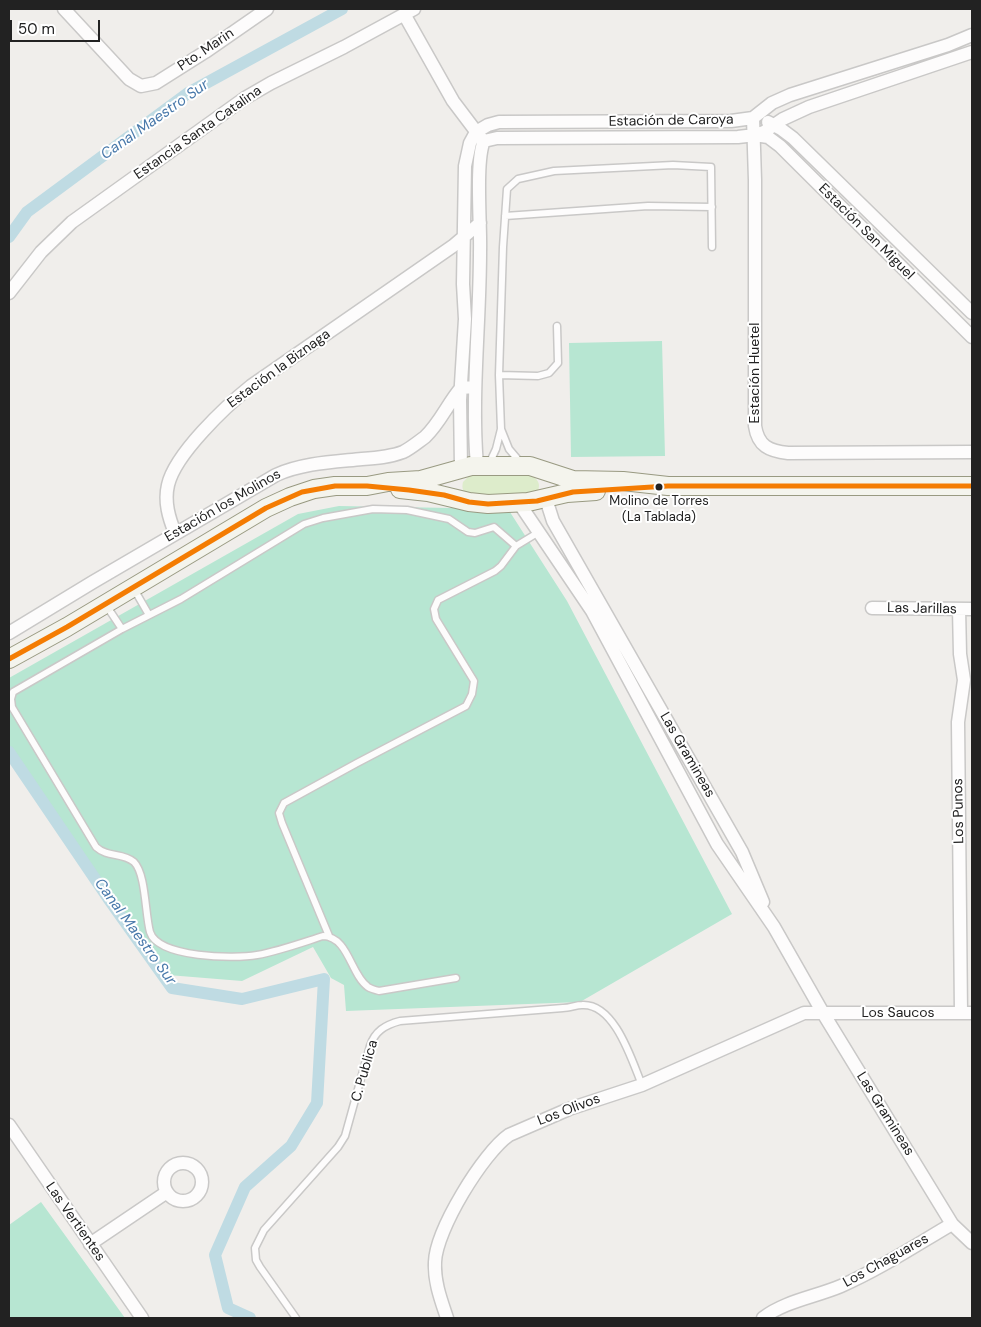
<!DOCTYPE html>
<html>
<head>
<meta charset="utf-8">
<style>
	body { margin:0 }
	#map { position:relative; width:981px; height:1327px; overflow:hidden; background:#f0eeeb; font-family:"DM Sans",sans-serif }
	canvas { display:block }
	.frame { position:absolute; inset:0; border:10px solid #222; pointer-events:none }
	.scale { position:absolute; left:10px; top:20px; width:90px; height:22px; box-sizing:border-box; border:2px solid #222; border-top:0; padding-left:6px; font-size:15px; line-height:18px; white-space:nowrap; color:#222; -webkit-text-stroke:4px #fff; paint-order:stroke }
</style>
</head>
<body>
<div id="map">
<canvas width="981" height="1327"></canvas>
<div class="frame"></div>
<div class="scale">50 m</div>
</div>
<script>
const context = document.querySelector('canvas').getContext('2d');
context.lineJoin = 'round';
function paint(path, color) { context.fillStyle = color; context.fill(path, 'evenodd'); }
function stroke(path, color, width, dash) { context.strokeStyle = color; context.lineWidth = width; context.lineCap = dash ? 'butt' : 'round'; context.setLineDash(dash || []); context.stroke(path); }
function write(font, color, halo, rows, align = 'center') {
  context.font = font + ' "DM Sans",sans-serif'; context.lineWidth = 4; context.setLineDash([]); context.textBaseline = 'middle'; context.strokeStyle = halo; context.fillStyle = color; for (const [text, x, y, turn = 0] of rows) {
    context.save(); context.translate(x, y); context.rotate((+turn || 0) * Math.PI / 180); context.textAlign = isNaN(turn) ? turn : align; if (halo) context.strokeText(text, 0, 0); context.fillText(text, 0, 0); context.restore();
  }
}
paint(new Path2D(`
	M471 474H527C537 477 543 484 536 494 521 495 476 502 466 493 462 491 462 486 463 482Z`), '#ddeccb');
paint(new Path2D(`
	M662 341 665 456 571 457 569 343Z
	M339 506 508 509 567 601 732 914 580 1002 346 1011 344 985 331 978 313 947 242 981 168 975 76 848 9 749V678L298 514Z
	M41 1202 125 1318H9V1225Z`), '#b7e6d2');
stroke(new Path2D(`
	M9 237 27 212 188 93 342 9
	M9 752 108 898 172 988 242 999 324 979 317 1103 291 1146 245 1187 215 1255 228 1308 250 1318`), '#bfdbe3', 12);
const service = new Path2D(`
	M505 216 648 206 712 207
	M499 375 538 376 549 373 558 363 557 326
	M501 429 509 449 520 462
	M489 464 496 449 501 429 499 375 503 247 507 189 518 179 554 171 673 165 711 167 712 247
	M134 589 149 615
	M106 605 122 629
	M329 936 282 823 279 813 284 803 357 763 466 706 472 694 474 681 436 619 434 609 438 600 495 571 501 566 516 546 539 532
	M456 978 379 991C375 990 371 989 368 987 350 974 349 937 323 936 301 943 279 951 257 955 235 959 158 958 150 932 145 914 146 874 134 862 122 852 108 858 96 847L12 707 11 699 13 692 122 629 181 599 304 524 323 518 373 509 407 510 449 519 468 532 475 533 494 527 516 546
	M296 1318 260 1267 256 1260 255 1248 264 1230 338 1147 345 1136 370 1046C375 1031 385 1025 400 1021L563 1008C570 1008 576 1005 582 1005 615 1003 632 1061 642 1085`);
const minor = new Path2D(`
	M64 9 129 79 141 86 156 83 205 52 267 9
	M404 14 453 101 481 138
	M753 118 755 180V426C758 446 769 451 788 453L972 452
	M768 122 781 129 793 138 972 313
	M755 135 768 137 780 146 972 337
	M484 141 497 138 738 137 755 135 764 132 783 119 809 107 972 52
	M9 293 41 252 72 222 245 98 271 83 344 47 414 9
	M477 466C471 395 480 323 480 252 481 227 475 161 484 141
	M461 468 460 400 465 319 463 284 465 166 470 143 476 132 488 125 499 122 731 121 753 118 772 103 790 95 948 45 972 35
	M546 499 553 521 742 852 763 902
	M519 503 592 611 717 844 774 927 823 1013 952 1224 972 1243
	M175 533C169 518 164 502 168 485 175 454 226 406 251 386L453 246 480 223
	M872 608 972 609
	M959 609 960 654 964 680 958 722 961 1013
	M9 633 93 582 276 475C303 463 333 462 362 459 376 458 390 457 403 452 411 448 418 442 425 437 440 423 448 403 461 388L475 387
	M9 1125 142 1318
	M164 1182a19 19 0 1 1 38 0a19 19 0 1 1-38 0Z
	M90 1244 167 1192
	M447 1318C441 1300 434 1282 435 1262 436 1230 483 1153 509 1135L569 1109 642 1085 804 1013H972
	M763 1318C785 1301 815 1297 841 1286 880 1269 916 1245 952 1224`);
const secondary = new Path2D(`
	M400 489 428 492 469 502 488 504 528 502 567 493 596 491
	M9 659 67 627 266 508 290 497 314 489 335 486H367L388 482 421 480 471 466H530L573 480 623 481 668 486H972`);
stroke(service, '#c9c8c7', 9);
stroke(minor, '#c9c8c7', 15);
stroke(secondary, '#999a82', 20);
stroke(service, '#fdfcfc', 6);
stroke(minor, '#fdfcfc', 12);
stroke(secondary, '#f4f4ed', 18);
stroke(new Path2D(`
	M9 659 67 627 266 508 302 492 335 486H367L409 490 444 495 469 502 488 504 537 501 573 492 668 486H972`), '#f47c02', 5);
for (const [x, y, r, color] of [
	[659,487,4.5,"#222"]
]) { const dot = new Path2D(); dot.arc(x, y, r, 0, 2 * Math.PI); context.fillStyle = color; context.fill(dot); stroke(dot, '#fff', 2); }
write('13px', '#222', '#fff', [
	["Molino de Torres",659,502],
	["(La Tablada)",659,518]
]);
write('14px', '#222', '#fff', [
	["Pto. Marin",206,50,-34],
	["Estación de Caroya",671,121,-1],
	["Estancia Santa Catalina",198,133,-35],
	["Estación San Miguel",866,232,45],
	["Estación la Biznaga",279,369,-36],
	["Estación Huetel",755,373,-90],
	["Estación los Molinos",223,506,-30],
	["Las Jarillas",922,609,1],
	["Las Gramineas",687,755,60],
	["Los Punos",959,811,-91],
	["Los Saucos",898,1013],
	["C. Publica",365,1071,-74],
	["Los Olivos",569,1110,-21],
	["Las Gramineas",885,1114,58],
	["Las Vertientes",75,1222,55],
	["Los Chaguares",886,1261,-29]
]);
write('italic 15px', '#4a7aab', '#fff', [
	["Canal Maestro Sur",155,120,-35],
	["Canal Maestro Sur",135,932,54]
]);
</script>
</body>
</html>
